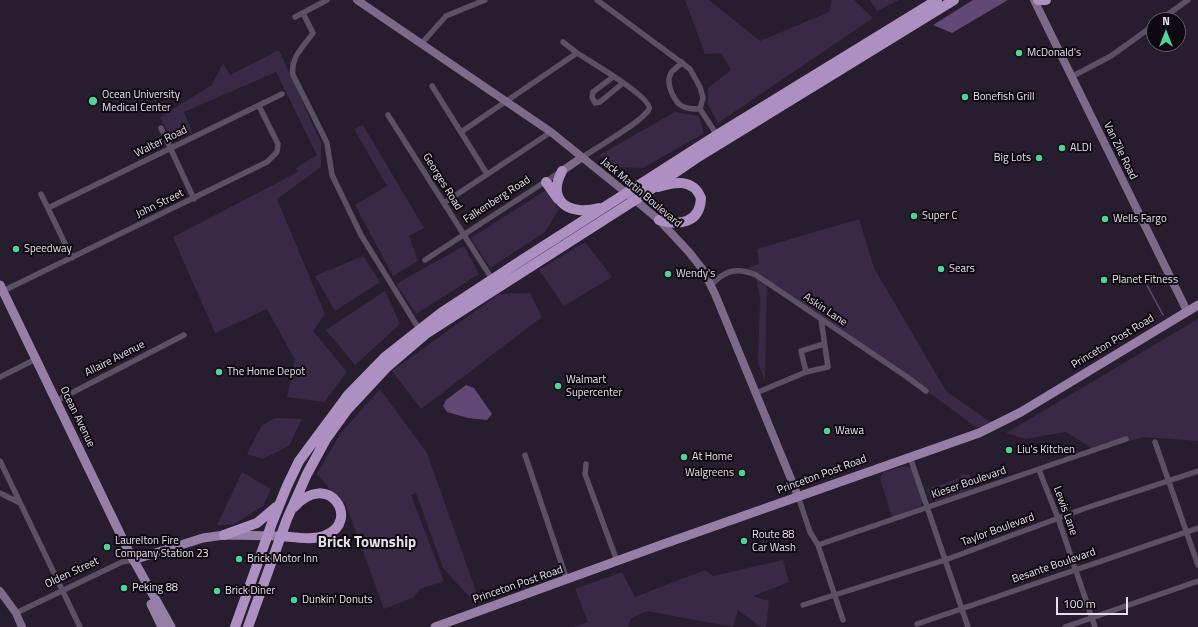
<!DOCTYPE html>
<html>
<head>
<meta charset="utf-8">
<style>
	body { margin:0 }
	#map { position:relative; width:1198px; height:627px; overflow:hidden; background:#271d2e; font-family:"Titillium Web",sans-serif }
	canvas { display:block }
	.north { position:absolute; left:1146px; top:12px; width:40px; height:40px; box-sizing:border-box; background:#0e0911; border:1px solid #655f69; border-radius:50%; rotate:0deg; font-size:11px; font-weight:700; line-height:16px; text-align:center; color:#e7e0ec }
	.north::after { content:''; display:block; margin:auto; width:14px; height:18px; background:#4fd399; clip-path:polygon(50% 0,100% 100%,50% 72%,0 100%) }
	.scale { position:absolute; left:1056px; top:597px; width:72px; height:18px; box-sizing:border-box; border:2px solid #e7e0ec; border-top:0; padding-left:5px; font-size:12px; line-height:14px; white-space:nowrap; color:#e7e0ec; -webkit-text-stroke:3px #0e0911; paint-order:stroke }
</style>
</head>
<body>
<div id="map">
<canvas width="1198" height="627"></canvas>
<div class="north">N</div>
<div class="scale">100 m</div>
</div>
<script>
const context = document.querySelector('canvas').getContext('2d');
context.lineJoin = 'round';
function paint(path, color) { context.fillStyle = color; context.fill(path, 'evenodd'); }
function stroke(path, color, width, dash) { context.strokeStyle = color; context.lineWidth = width; context.lineCap = dash ? 'butt' : 'round'; context.setLineDash(dash || []); context.stroke(path); }
function write(font, color, halo, rows, align = 'center') {
  context.font = font + ' "Titillium Web",sans-serif'; context.lineWidth = 4; context.setLineDash([]); context.textBaseline = 'middle'; context.strokeStyle = halo; context.fillStyle = color; for (const [text, x, y, turn = 0] of rows) {
    context.save(); context.translate(x, y); context.rotate((+turn || 0) * Math.PI / 180); context.textAlign = isNaN(turn) ? turn : align; if (halo) context.strokeText(text, 0, 0); context.fillText(text, 0, 0); context.restore();
  }
}
paint(new Path2D(`
	M685 0H709L760 41 829 12 832 0H854L873 18 718 123 708 105V88L731 70 721 53 705 54Z
	M870 0H899L877 11Z
	M279 50 321 143V167L277 199 325 314 313 331 347 372 324 402 287 397 295 360 267 309 215 333 173 237 298 172 296 168 317 155 276 72 184 112 192 132 173 142 160 117 212 85 223 63 230 75Z
	M675 112 699 116 704 133 643 168 616 167 599 155Z
	M363 125 424 228 409 236 418 261 393 276 355 205 387 186 354 129Z
	M546 190 559 209 545 232 490 268 471 238Z
	M859 219 874 268 946 391 992 423 977 428 938 399 767 281 765 381 758 363 760 299 755 273 747 269 759 263 757 249Z
	M585 242 612 277 564 306 539 270Z
	M464 246 479 274 416 314 396 284Z
	M363 256 380 282 335 311 315 276Z
	M385 291 400 324 355 365 326 330Z
	M530 293 542 317 421 409 392 371 499 294Z
	M1198 319V441L1143 437 1096 451 1066 432 1025 439 1006 433Z
	M380 389 427 453 479 600 474 602 443 568 416 493 411 495 444 581 420 589 414 597 384 609 345 502 343 504 317 474 340 434Z
	M275 418 302 419 289 446 263 459 247 454 262 425Z
	M906 466 912 468 923 502 921 506 892 517 880 479 883 472Z
	M242 472 271 489 263 506 233 525H217Z
	M961 474 970 475 972 480 971 489 936 501 931 499 927 489 960 478Z
	M783 560 789 582 753 596 769 601 766 627H761L738 610 733 627 647 611 631 618 628 627H574L588 622 575 589 622 572 635 597 705 570 713 576Z`), '#3a2946');
paint(new Path2D(`
	M973 0H1008L952 33 933 25Z
	M466 385 474 388 492 414 487 420 468 418 447 412 443 406 446 400Z`), '#624874');
stroke(new Path2D(`
	M1142 276 1163 315`), '#624874', 1.5);
stroke(new Path2D(`
	M597 0 690 69 700 87 703 98 700 109 717 135
	M303 13 313 33C303 47 290 58 293 75L327 143 332 175 361 235 419 329
	M295 17 327 0
	M1160 20 1188 0
	M563 42 577 53
	M422 43 446 16 485 0
	M682 62C679 67 673 69 671 73 665 83 674 103 684 107 688 109 695 109 700 109
	M613 77 593 92 592 97 595 103 600 102 623 83
	M1071 77 1111 56 1154 25
	M432 86 487 174
	M388 115 492 279
	M161 128 194 199
	M461 132 577 53C589 61 652 97 649 109 645 120 593 150 581 158
	M41 194 72 258
	M444 203 551 132
	M48 208 282 94
	M425 260 560 172
	M710 286C725 270 736 267 756 275L907 377 926 391
	M3 291 267 162 277 152 278 144 259 106
	M806 372 801 351 824 344
	M0 377 36 359
	M756 393 806 372 828 367 821 319
	M56 401 184 335
	M1155 442 1198 565
	M525 455 567 580
	M910 457 968 627
	M0 461 80 627
	M586 464 585 474 617 561
	M1039 470 1058 518 1095 627
	M0 493 20 503
	M798 496 810 532 818 545 843 620
	M818 545 1126 439
	M803 605 945 560 1086 508 1198 471
	M16 613 122 562 133 560
	M917 624 1198 528
	M1065 627 1198 581`), '#5c5064', 5.5);
stroke(new Path2D(`
	M357 0 551 132 635 200 659 220 689 252 703 270 715 294 798 496
	M1034 0 1187 311
	M562 171 581 158
	M0 591 16 613 22 627`), '#7d6a8a', 8);
stroke(new Path2D(`
	M0 285 128 550 171 627
	M133 560 203 538 224 535 280 536
	M151 604 162 627
	M435 627 658 546 979 433 1021 412 1198 305`), '#967ea7', 9);
stroke(new Path2D(`
	M1038 0H1046
	M562 171C546 202 570 216 599 208
	M546 182 558 199
	M658 187C674 182 693 178 701 198 700 223 680 226 659 220
	M224 535 257 523 276 507
	M280 536C294 537 313 541 326 535 361 521 329 469 294 507
	M235 627 272 523 287 486 299 461 348 395 385 357 441 313 525 258 717 135 937 0
	M248 627 287 519 307 474 326 439 347 410 386 368 427 333 635 200 695 159 954 0`), '#ad90c1', 10);
for (const [x, y, r, color] of [
	[1019,53,4,"#4fd399"],
	[965,97,4,"#4fd399"],
	[93,101,5,"#4fd399"],
	[1062,148,4,"#4fd399"],
	[1039,158,4,"#4fd399"],
	[914,216,4,"#4fd399"],
	[1105,219,4,"#4fd399"],
	[16,249,4,"#4fd399"],
	[941,269,4,"#4fd399"],
	[668,274,4,"#4fd399"],
	[1104,280,4,"#4fd399"],
	[219,372,4,"#4fd399"],
	[558,386,4,"#4fd399"],
	[827,431,4,"#4fd399"],
	[1009,450,4,"#4fd399"],
	[684,457,4,"#4fd399"],
	[742,473,4,"#4fd399"],
	[744,541,4,"#4fd399"],
	[107,547,4,"#4fd399"],
	[239,559,4,"#4fd399"],
	[124,588,4,"#4fd399"],
	[217,591,4,"#4fd399"],
	[294,600,4,"#4fd399"]
]) { const dot = new Path2D(); dot.arc(x, y, r, 0, 2 * Math.PI); context.fillStyle = color; context.fill(dot); stroke(dot, '#0e0911', 1.5); }
write('11px', '#e7e0ec', '#0e0911', [
	["McDonald's",1027,53],
	["Ocean University",102,95],
	["Medical Center",102,108],
	["Bonefish Grill",973,97],
	["ALDI",1070,148],
	["Big Lots",1031,158,"right"],
	["Super C",922,216],
	["Wells Fargo",1113,219],
	["Speedway",24,249],
	["Sears",949,269],
	["Wendy's",676,274],
	["Planet Fitness",1112,280],
	["The Home Depot",227,372],
	["Walmart",566,380],
	["Supercenter",566,393],
	["Wawa",835,431],
	["Liu's Kitchen",1017,450],
	["At Home",692,457],
	["Walgreens",734,473,"right"],
	["Route 88",752,535],
	["Car Wash",752,548],
	["Laurelton Fire",115,541],
	["Company Station 23",115,554],
	["Brick Motor Inn",247,559],
	["Peking 88",132,588],
	["Brick Diner",225,591],
	["Dunkin' Donuts",302,600]
], 'left');
write('11px', '#e7e0ec', '#0e0911', [
	["Walter Road",161,142,-26],
	["Van Zile Road",1120,151,64],
	["Georges Road",442,182,58],
	["Jack Martin Boulevard",641,193,40],
	["Falkenberg Road",497,200,-33],
	["John Street",160,204,-26],
	["Askin Lane",825,310,34],
	["Princeton Post Road",1113,342,-31],
	["Allaire Avenue",115,359,-27],
	["Ocean Avenue",77,417,64],
	["Princeton Post Road",822,475,-20],
	["Kieser Boulevard",969,483,-19],
	["Lewis Lane",1065,511,70],
	["Taylor Boulevard",998,530,-20],
	["Besante Boulevard",1054,566,-19],
	["Olden Street",72,573,-25],
	["Princeton Post Road",518,585,-19]
]);
write('bold 15px', '#e7e0ec', '#0e0911', [
	["Brick Township",367,543]
]);
</script>
</body>
</html>
